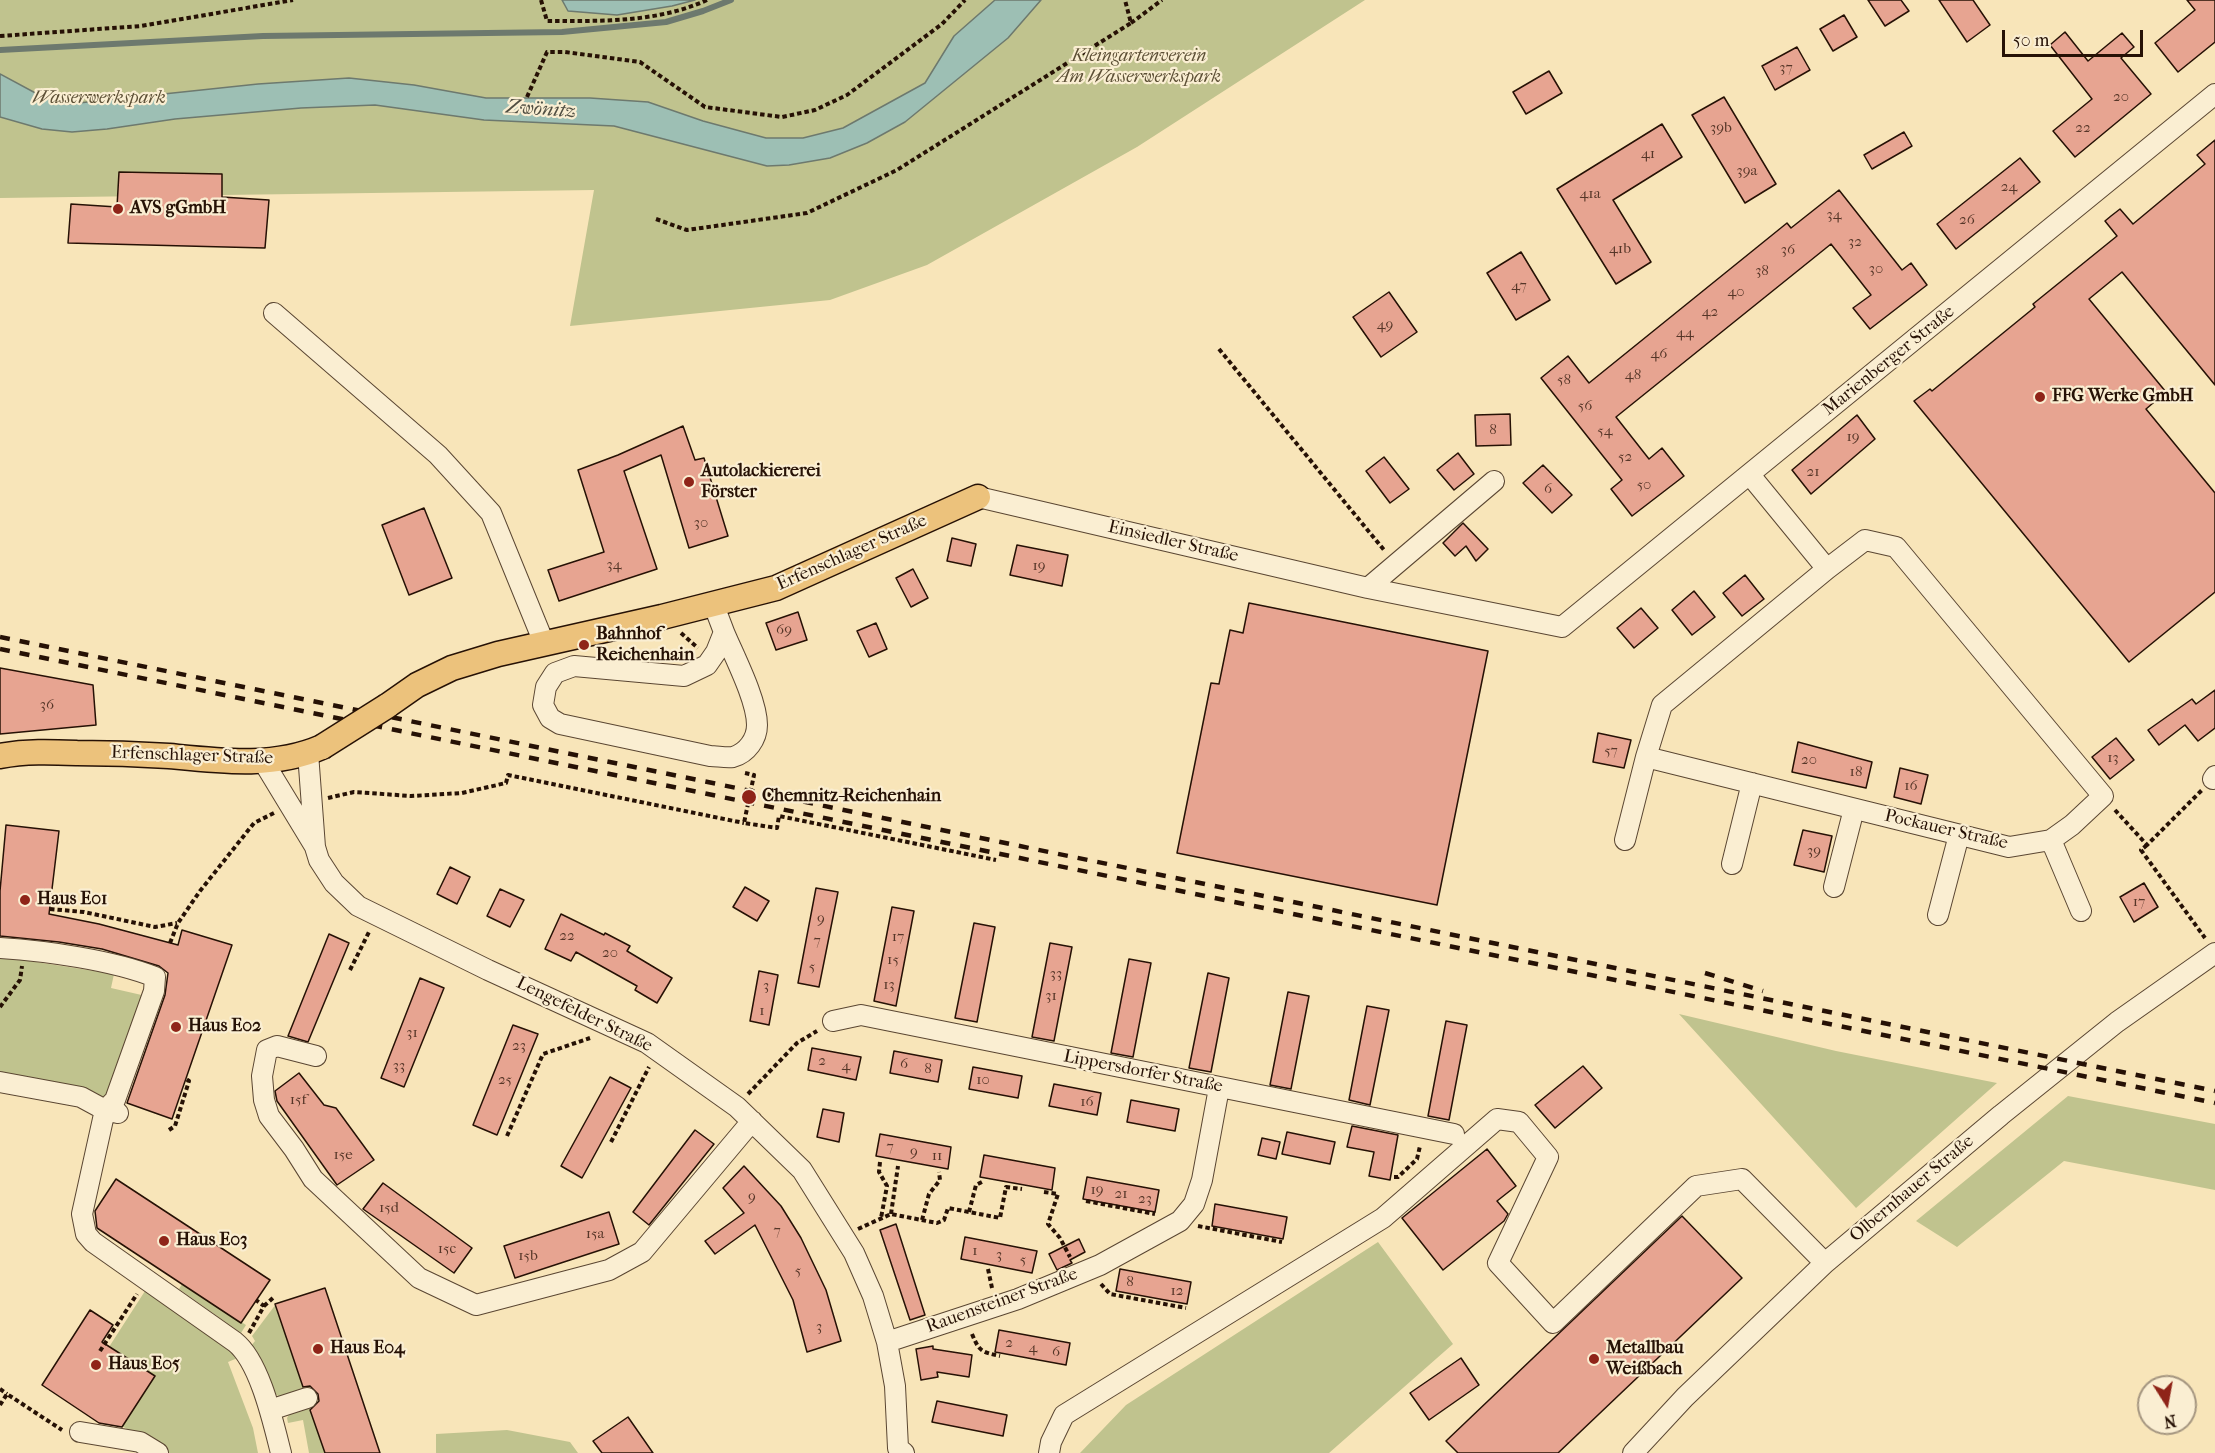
<!DOCTYPE html>
<html>
<head>
<meta charset="utf-8">
<style>
	body { margin:0 }
	#map { position:relative; width:2215px; height:1453px; overflow:hidden; background:#f8e5b9; font-family:"IM FELL French Canon",serif }
	canvas { display:block }
	.north { position:absolute; left:2137px; top:1375px; width:60px; height:60px; box-sizing:border-box; background:#faeed2; border:2px solid #a59680; border-radius:50%; rotate:169deg; font-size:16px; font-weight:700; line-height:24px; text-align:center; color:#261105 }
	.north::after { content:''; display:block; margin:auto; width:21px; height:27px; background:#8f2418; clip-path:polygon(50% 0,100% 100%,50% 72%,0 100%) }
	.scale { position:absolute; left:2002px; top:30px; width:141px; height:27px; box-sizing:border-box; border:3px solid #261105; border-top:0; padding-left:8px; font-size:18px; line-height:21px; white-space:nowrap; color:#261105; -webkit-text-stroke:4px #faeed2; paint-order:stroke }
</style>
</head>
<body>
<div id="map">
<canvas width="2215" height="1453"></canvas>
<div class="north">N</div>
<div class="scale">50 m</div>
</div>
<script>
const context = document.querySelector('canvas').getContext('2d');
context.lineJoin = 'round';
function paint(path, color) { context.fillStyle = color; context.fill(path, 'evenodd'); }
function stroke(path, color, width, dash) { context.strokeStyle = color; context.lineWidth = width; context.lineCap = dash ? 'butt' : 'round'; context.setLineDash(dash || []); context.stroke(path); }
function write(font, color, halo, rows, align = 'center') {
  context.font = font + ' "IM FELL French Canon",serif'; context.lineWidth = 4.5; context.setLineDash([]); context.textBaseline = 'middle'; context.strokeStyle = halo; context.fillStyle = color; for (const [text, x, y, turn = 0] of rows) {
    context.save(); context.translate(x, y); context.rotate((+turn || 0) * Math.PI / 180); context.textAlign = isNaN(turn) ? turn : align; if (halo) context.strokeText(text, 0, 0); context.fillText(text, 0, 0); context.restore();
  }
}
paint(new Path2D(`
	M0 0H562L568 11 672 6 695 0H1365L1137 147 927 265 830 300 570 326 594 190 0 198Z
	M0 958 23 960 114 974 111 988 146 996 109 1101 0 1077Z
	M1679 1014 1836 1051 1997 1083 1856 1208Z
	M2068 1096 2215 1124V1190L2064 1161 1957 1247 1916 1221Z
	M1378 1242 1453 1344 1329 1453H1080L1126 1405Z
	M182 1284 246 1325 241 1333 179 1289Z
	M145 1291 240 1357 228 1362 253 1428 258 1453H166L122 1426 155 1376 109 1347Z
	M276 1304 305 1394 280 1397 275 1394 251 1346 255 1341 252 1336Z
	M309 1405 325 1453H309L303 1420 288 1423 287 1418 291 1411Z
	M507 1430 570 1442 578 1453H436V1434Z`), '#c0c38e');
const water = new Path2D(`
	M562 0H695L672 6 617 15 568 11Z
	M995 0H1041L1008 38 905 122 867 143 830 158 789 165 767 166 614 126 484 120 375 105 301 108 175 119 107 129 72 132 42 129 0 117V74L41 96 69 104 258 84 349 78 414 85 486 98H590L648 102 703 121 766 138H803L843 128 925 83 954 36Z`);
paint(water, '#9dbfb4');
stroke(water, '#6d796e', 1.5);
stroke(new Path2D(`
	M0 50 263 36 562 32 666 22 703 11 731 0`), '#6d796e', 6);
const building = new Path2D(`
	M1868 0H1901L1909 11 1885 26Z
	M1939 0H1973L1990 25 1967 42Z
	M2187 0H2215V42L2178 72 2155 43 2195 10Z
	M1844 15 1857 37 1833 51 1820 29Z
	M2065 32 2088 61 2122 33 2134 47 2121 58 2151 94 2075 157 2053 131 2092 99 2050 45Z
	M1797 47 1810 70 1775 90 1762 66Z
	M1549 71 1562 93 1526 114 1513 92Z
	M1724 97 1776 184 1745 203 1692 115Z
	M1662 124 1682 157 1613 200 1651 262 1616 284 1557 189Z
	M1904 132 1912 146 1872 169 1864 155Z
	M2215 140V385L2122 272 2089 299 2166 392 2146 409 2215 493V592L2129 662 1914 401 1930 389 1932 391 2035 307 2033 304 2117 236 2105 221 2111 216 2120 209 2133 224 2205 164 2197 155Z
	M2020 158 2040 182 1956 249 1937 224Z
	M119 172 222 174V197L269 200 265 248 68 243 71 204 117 207Z
	M1839 190 1902 270 1911 263 1927 285 1870 329 1853 308 1871 295 1831 244 1616 417 1649 459 1662 448 1684 476 1632 516 1611 489 1622 480 1541 378 1568 356 1589 383 1787 223 1791 228Z
	M1521 252 1550 300 1516 320 1487 273Z
	M1389 292 1417 332 1381 357 1353 317Z
	M1510 414 1511 445 1476 446 1475 415Z
	M1857 415 1875 439 1811 494 1792 470Z
	M683 426 695 460 704 458 728 536 689 548 661 455 624 471 657 569 559 601 548 570 604 552 578 470 618 455Z
	M1458 453 1474 474 1454 490 1437 470Z
	M1384 457 1409 489 1390 503 1366 471Z
	M1543 465 1572 495 1552 513 1523 483Z
	M424 508 452 578 409 595 382 525Z
	M1463 523 1488 549 1476 561 1466 546 1455 556 1443 543Z
	M952 538 976 544 971 566 947 561Z
	M1017 545 1068 555 1062 586 1010 575Z
	M913 569 928 598 911 607 896 578Z
	M1745 575 1764 599 1742 616 1723 593Z
	M1694 591 1715 617 1692 635 1672 610Z
	M1249 603 1488 651 1437 905 1177 853 1211 683 1219 684 1230 630 1243 633Z
	M1641 608 1658 628 1634 648 1617 628Z
	M798 612 807 640 776 650 766 623Z
	M876 623 887 649 869 657 857 631Z
	M0 668 93 685 96 725 0 734Z
	M2215 690V728L2198 741 2185 725 2159 745 2148 730 2192 699 2196 704Z
	M1598 733 1631 740 1624 768 1593 762Z
	M2116 738 2134 760 2110 779 2092 757Z
	M1798 742 1872 762 1866 788 1792 772Z
	M1900 768 1928 775 1921 804 1894 797Z
	M6 825 59 831 49 914 99 924 178 945 182 930 232 945 172 1119 127 1103 165 995 168 973 159 966 102 949 59 942 0 936V891Z
	M1803 830 1832 836 1824 872 1794 865Z
	M450 867 470 877 457 904 437 894Z
	M2144 883 2158 907 2134 922 2120 897Z
	M745 887 769 901 757 921 733 907Z
	M816 888 838 892 819 987 798 983Z
	M500 889 524 900 510 927 487 916Z
	M892 907 914 911 896 1006 874 1001Z
	M561 914 604 935 605 933 630 946 627 951 672 978 657 1003 635 990 637 986 576 952 571 961 545 949Z
	M974 923 995 927 977 1022 955 1018Z
	M329 934 349 943 308 1042 288 1036Z
	M1050 943 1072 947 1054 1041 1032 1037Z
	M1129 959 1151 963 1133 1057 1111 1053Z
	M759 971 778 975 769 1025 750 1021Z
	M1208 973 1229 978 1211 1072 1189 1068Z
	M420 978 444 988 404 1087 381 1078Z
	M1288 992 1309 996 1291 1089 1270 1085Z
	M1367 1006 1389 1010 1370 1105 1349 1100Z
	M1446 1021 1467 1025 1449 1120 1428 1116Z
	M513 1025 538 1034 497 1135 473 1125Z
	M812 1048 861 1057 856 1080 808 1070Z
	M894 1051 942 1060 938 1082 890 1073Z
	M1583 1066 1602 1088 1555 1128 1535 1105Z
	M973 1067 1022 1076 1018 1098 969 1089Z
	M299 1073 324 1105 336 1108 374 1160 337 1185 277 1101 275 1091Z
	M610 1077 631 1088 582 1178 561 1166Z
	M1054 1084 1101 1093 1097 1115 1049 1106Z
	M1131 1100 1179 1109 1175 1131 1127 1122Z
	M823 1109 844 1113 839 1142 817 1137Z
	M1352 1126 1398 1135 1390 1180 1369 1176 1374 1152 1347 1147Z
	M695 1130 714 1144 649 1225 633 1212Z
	M1287 1132 1335 1142 1330 1164 1282 1154Z
	M880 1134 951 1147 948 1169 876 1156Z
	M1262 1138 1280 1142 1276 1159 1258 1155Z
	M1487 1149 1516 1186 1497 1201 1508 1214 1504 1221 1443 1270 1402 1218Z
	M984 1155 1055 1168 1052 1190 980 1177Z
	M744 1166 781 1206 801 1238 826 1290 841 1341 807 1352 793 1300 755 1225 715 1254 705 1241 744 1213 723 1188Z
	M1087 1177 1159 1190 1155 1212 1083 1199Z
	M116 1179 270 1280 241 1323 97 1228 95 1211Z
	M383 1183 472 1248 454 1273 363 1209Z
	M1215 1204 1287 1217 1283 1239 1212 1226Z
	M609 1212 619 1244 515 1278 504 1246Z
	M1682 1216 1742 1278 1558 1453H1458L1446 1441Z
	M896 1224 925 1315 910 1320 880 1230Z
	M965 1237 1037 1251 1032 1273 961 1259Z
	M1079 1239 1085 1252 1070 1260 1072 1263 1057 1270 1049 1254Z
	M1120 1269 1191 1282 1187 1304 1116 1291Z
	M325 1288 380 1453H325L310 1410 319 1401 318 1394 310 1386 303 1387 275 1304Z
	M90 1310 113 1325 102 1342 155 1376 122 1427 99 1423 42 1385Z
	M999 1330 1070 1343 1066 1365 995 1352Z
	M933 1346V1349L972 1355 969 1377 937 1372 938 1377 921 1380 916 1349Z
	M1461 1358 1479 1385 1429 1420 1410 1393Z
	M937 1401 1007 1415 1003 1436 932 1422Z
	M628 1417 653 1453H602L593 1441Z`);
paint(building, '#e7a491');
stroke(building, '#261105', 1.5);
const minor = new Path2D(`
	M274 313 438 455 491 513 544 643
	M1750 475 1827 569 1662 705 1646 757 2009 847 2051 840 2072 825 2103 796 1896 547 1865 540 1827 569
	M978 497 1368 588 1562 627 2215 94
	M1368 588 1494 481
	M713 603 724 632 716 652 707 665 684 676 574 666 555 673 546 687 543 705 550 718 560 724 710 756C717 756 726 758 733 757 747 753 757 739 757 725 757 700 734 656 724 632
	M308 753 315 847 319 860 334 883 358 906 488 970 647 1043 737 1107 802 1170 854 1253 873 1296 887 1342 895 1386 898 1448 904 1453
	M263 761 314 845
	M2213 779 2215 776
	M1625 840 1646 757
	M2051 840 2081 911
	M1732 864 1752 783
	M1834 887 1854 809
	M1938 915 1959 835
	M0 948C46 951 112 960 155 977L154 991 115 1100 105 1110 82 1214 86 1234 93 1242 235 1342C260 1362 273 1422 281 1453
	M833 1021 861 1015 1454 1134
	M316 1056 277 1046 267 1050 262 1076 264 1100 269 1116 294 1149 313 1179 419 1278 476 1305 609 1270 642 1252 752 1121
	M0 1082 81 1097 105 1110 118 1113
	M887 1342 1018 1299 1100 1265 1180 1221 1194 1204 1202 1180 1219 1088
	M270 1410 307 1398
	M80 1432 140 1442 158 1453
	M1049 1453 1051 1442 1064 1415 1383 1218 1497 1119 1519 1122 1548 1157 1498 1263 1553 1323 1696 1186 1742 1179 1825 1263
	M1633 1453 1685 1397 1825 1263 2001 1115 2117 1022 2215 953`);
const major = new Path2D(`
	M387 706 417 685 452 668 498 654 662 617 776 588 978 497
	M0 756C26 751 51 752 77 753 108 753 138 754 169 756 220 761 274 768 322 747`);
stroke(minor, '#5a4632', 22);
stroke(major, '#261105', 27);
stroke(new Path2D(`
	M541 0 547 21C600 21 657 23 707 0
	M1131 23 1162 0
	M0 36 141 26 293 0
	M527 97 547 52H565L640 62 705 107 782 117 815 110 847 95 942 24 965 0
	M656 219 687 230 807 213 897 170 1131 23 1125 0
	M1219 349 1384 550
	M681 633 698 648
	M745 773 754 775 744 823 777 828 779 816 996 860
	M328 798 354 792 411 796 462 793 506 783 508 775 744 823
	M2115 810 2147 845 2202 790
	M2147 845 2141 850 2205 938
	M50 909 84 912 155 927 177 923
	M170 943 178 923 200 891 254 823 274 813
	M350 970 369 932
	M0 1007 20 980 22 966
	M748 1094 797 1043 817 1031
	M169 1130 175 1126 189 1081 186 1079
	M507 1136 543 1054 590 1038
	M611 1142 649 1067
	M880 1162 879 1172 887 1186 881 1218
	M1394 1177H1398L1417 1159 1420 1146
	M1044 1192 1058 1194 1048 1224 1060 1238 1070 1257
	M1086 1201 1155 1214
	M969 1212 976 1185 984 1181
	M891 1214 898 1166
	M922 1220 929 1194 940 1180 939 1172
	M1198 1226 1282 1242
	M858 1229 891 1214 937 1223 944 1220 948 1208 1000 1218 1006 1187 1022 1189
	M988 1269 992 1288
	M1101 1284 1110 1294 1186 1308
	M264 1306 275 1296
	M249 1333 264 1306 256 1300
	M972 1334C979 1351 981 1352 1000 1356
	M100 1351 137 1294
	M0 1389 7 1394
	M0 1405 7 1394 62 1430`), '#261105', 4, [4.5, 3]);
stroke(minor, '#faeed2', 20);
stroke(major, '#ecc27c', 24);
stroke(new Path2D(`
	M0 637 2215 1091
	M0 649 2215 1103
	M1705 973 1763 991`), '#261105', 4.5, [10, 10]);
const majorBridge = new Path2D(`
	M322 747 387 706`);
stroke(majorBridge, '#261105', 27, []);
stroke(majorBridge, '#ecc27c', 24);
for (const [x, y, r, color] of [
	[118,209,6,"#8f2418"],
	[2040,397,6,"#8f2418"],
	[689,482,6,"#8f2418"],
	[584,645,6,"#8f2418"],
	[749,797,8,"#8f2418"],
	[25,900,6,"#8f2418"],
	[176,1027,6,"#8f2418"],
	[164,1241,6,"#8f2418"],
	[318,1349,6,"#8f2418"],
	[1594,1359,6,"#8f2418"],
	[96,1365,6,"#8f2418"]
]) { const dot = new Path2D(); dot.arc(x, y, r, 0, 2 * Math.PI); context.fillStyle = color; context.fill(dot); stroke(dot, '#faeed2', 2); }
write('15px', '#563628', null, [
	["37",1786,68],
	["20",2121,97],
	["39b",1721,128],
	["22",2083,128],
	["41",1648,154],
	["39a",1747,171],
	["24",2009,187],
	["41a",1590,194],
	["34",1834,215],
	["26",1967,220],
	["32",1855,242],
	["41b",1620,249],
	["36",1788,250],
	["30",1876,269],
	["38",1762,271],
	["47",1519,286],
	["40",1736,292],
	["42",1710,312],
	["49",1385,325],
	["44",1685,333],
	["46",1659,354],
	["48",1633,375],
	["58",1564,380],
	["56",1585,406],
	["8",1493,430],
	["54",1605,431],
	["19",1853,437],
	["52",1625,457],
	["21",1813,472],
	["50",1644,485],
	["6",1548,489],
	["30",701,523],
	["34",614,565],
	["19",1039,566],
	["69",784,630],
	["36",47,705],
	["57",1611,751],
	["13",2113,758],
	["20",1809,760],
	["18",1856,772],
	["16",1911,786],
	["39",1814,851],
	["17",2139,902],
	["9",821,919],
	["22",567,936],
	["17",898,937],
	["7",817,941],
	["20",610,953],
	["15",893,960],
	["5",812,967],
	["33",1056,974],
	["13",889,985],
	["3",766,986],
	["31",1051,996],
	["1",762,1011],
	["31",412,1033],
	["23",519,1046],
	["2",822,1061],
	["6",904,1064],
	["33",399,1066],
	["4",846,1066],
	["8",928,1069],
	["25",505,1080],
	["10",983,1080],
	["15f",298,1100],
	["16",1087,1102],
	["7",890,1147],
	["9",914,1152],
	["15e",343,1155],
	["11",937,1156],
	["19",1097,1190],
	["21",1121,1194],
	["9",752,1197],
	["23",1145,1199],
	["15d",389,1208],
	["7",777,1231],
	["15a",595,1234],
	["15c",447,1249],
	["1",975,1251],
	["3",999,1255],
	["15b",528,1256],
	["5",1023,1260],
	["5",798,1271],
	["8",1130,1282],
	["12",1177,1291],
	["3",819,1327],
	["2",1009,1343],
	["4",1033,1348],
	["6",1056,1352]
]);
write('italic 18px', '#5c4f35', '#faeed2', [
	["Kleingartenverein",1139,57],
	["Am Wasserwerkspark",1139,78],
	["Wasserwerkspark",99,99]
]);
write('bold 18px', '#261105', '#faeed2', [
	["AVS gGmbH",130,209],
	["FFG Werke GmbH",2052,397],
	["Autolackiererei",701,472],
	["Förster",701,493],
	["Bahnhof",596,635],
	["Reichenhain",596,656],
	["Chemnitz-Reichenhain",762,797],
	["Haus E01",37,900],
	["Haus E02",188,1027],
	["Haus E03",176,1241],
	["Haus E04",330,1349],
	["Metallbau",1606,1349],
	["Weißbach",1606,1370],
	["Haus E05",108,1365]
], 'left');
write('18px', '#261105', '#faeed2', [
	["Marienberger Straße",1889,361,-39],
	["Einsiedler Straße",1173,542,13],
	["Erfenschlager Straße",852,553,-24],
	["Erfenschlager Straße",192,756,2],
	["Pockauer Straße",1946,830,13],
	["Lengefelder Straße",584,1015,26],
	["Lippersdorfer Straße",1143,1072,11],
	["Olbernhauer Straße",1912,1189,-40],
	["Rauensteiner Straße",1002,1301,-20]
]);
write('italic 20px', '#504e42', '#faeed2', [
	["Zwönitz",541,110,4]
]);
</script>
</body>
</html>
